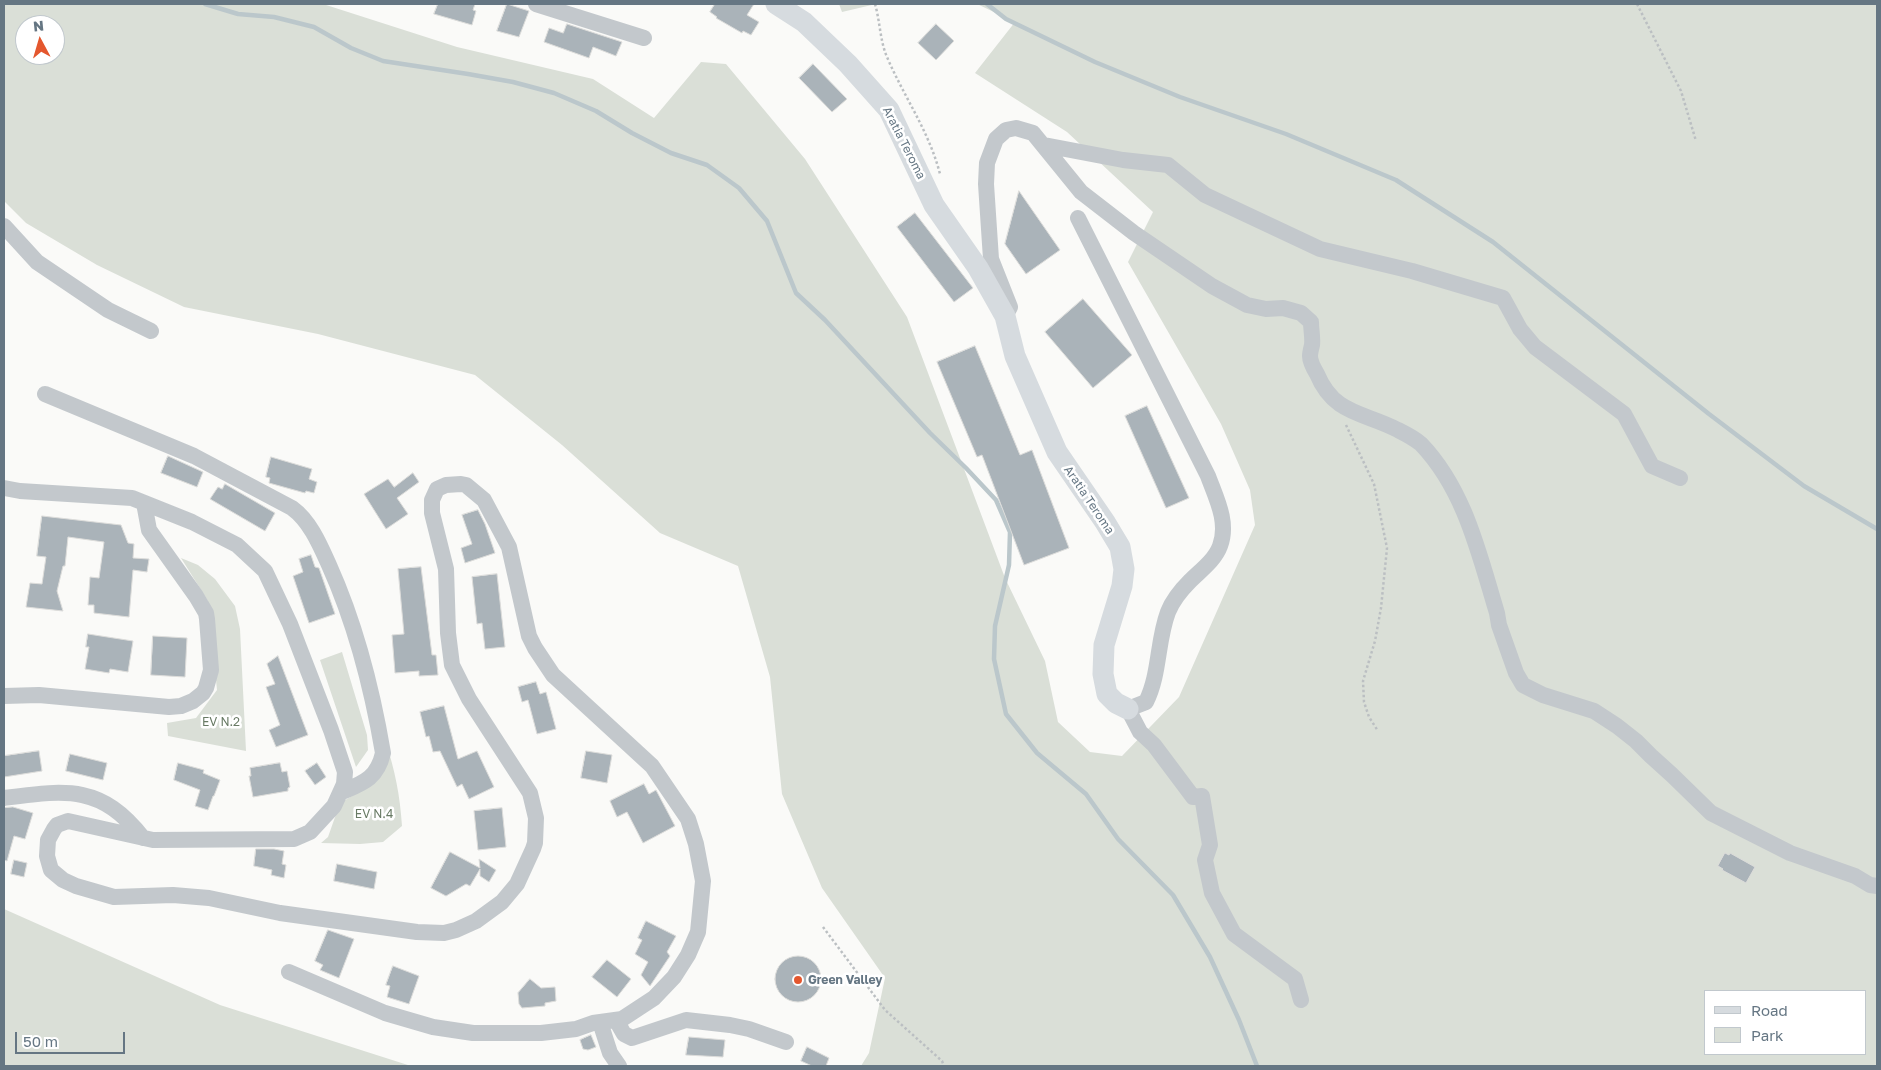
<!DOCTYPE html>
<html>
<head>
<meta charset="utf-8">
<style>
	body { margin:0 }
	#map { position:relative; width:1881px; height:1070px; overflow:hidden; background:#fafaf8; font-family:"Golos Text",sans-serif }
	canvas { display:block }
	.frame { position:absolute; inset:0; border:5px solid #657683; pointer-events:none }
	.legend { position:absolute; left:1704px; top:990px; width:162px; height:65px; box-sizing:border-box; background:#fff; border:1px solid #c1c8cd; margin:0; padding:6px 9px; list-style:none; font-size:15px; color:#657683 }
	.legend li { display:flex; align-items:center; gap:10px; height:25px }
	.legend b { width:25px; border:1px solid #c1c8cd }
	.north { position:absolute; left:15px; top:15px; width:50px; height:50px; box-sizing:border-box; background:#fff; border:1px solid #c1c8cd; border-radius:50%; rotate:354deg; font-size:14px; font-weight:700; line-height:20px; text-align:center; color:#657683 }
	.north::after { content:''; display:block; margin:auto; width:18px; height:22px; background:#e4572e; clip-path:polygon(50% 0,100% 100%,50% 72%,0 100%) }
	.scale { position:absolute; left:15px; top:1032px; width:110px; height:22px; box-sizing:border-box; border:2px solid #657683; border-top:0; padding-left:6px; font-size:15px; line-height:18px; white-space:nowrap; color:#657683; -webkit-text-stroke:4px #fff; paint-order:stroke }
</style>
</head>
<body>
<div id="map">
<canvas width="1881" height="1070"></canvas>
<div class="frame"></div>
<ul class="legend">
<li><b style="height:6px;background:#d6dbdf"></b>Road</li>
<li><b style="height:14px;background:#dadfd7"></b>Park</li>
</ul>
<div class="north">N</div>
<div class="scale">50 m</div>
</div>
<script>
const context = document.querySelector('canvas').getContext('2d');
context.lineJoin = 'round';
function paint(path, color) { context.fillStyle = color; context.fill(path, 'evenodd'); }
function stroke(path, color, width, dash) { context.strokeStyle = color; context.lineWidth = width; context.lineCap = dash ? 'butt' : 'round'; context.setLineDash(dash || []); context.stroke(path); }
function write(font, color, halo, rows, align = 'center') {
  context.font = font + ' "Golos Text",sans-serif'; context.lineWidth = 5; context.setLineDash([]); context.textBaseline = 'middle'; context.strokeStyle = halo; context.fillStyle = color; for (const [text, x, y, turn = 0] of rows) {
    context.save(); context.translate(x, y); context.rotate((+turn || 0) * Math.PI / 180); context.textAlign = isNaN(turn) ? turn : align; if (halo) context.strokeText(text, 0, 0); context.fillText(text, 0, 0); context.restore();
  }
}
paint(new Path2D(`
	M4 4H323L457 47 593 79 654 118 701 62 726 64 805 159 907 317 1005 578 1045 661 1058 722 1090 752 1122 756 1179 697 1255 525 1250 490 1221 424 1128 262 1153 212 1067 132 975 73 1015 22 977 4H1877V1066H861L869 1053 885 978 822 888 782 794 770 677 738 566 660 533 562 445 475 375 318 334 184 307 97 265 26 223 4 201ZM25 25H55V55H25ZM1705 991H1865V1054H1705Z
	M839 4H876L842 12Z
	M181 558 198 565 215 579 235 606 240 629 246 751 168 736 167 723 196 718 217 690 208 601Z
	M342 652 367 735 368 750 356 767 320 660Z
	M385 740C395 770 400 795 402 826L383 842 360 844 321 843 328 837 340 803 372 784Z
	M4 909 220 1005 411 1066H4Z`), '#dadfd7');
stroke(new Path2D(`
	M205 4 238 14 274 17 314 27 351 48 383 61 468 74 513 82 554 93 596 111 632 133 671 153 707 165 739 188 767 221 796 293 825 320 930 433 966 468 996 500 1010 532 1009 565 995 626 994 659 1006 714 1037 753 1086 794 1118 839 1173 895 1210 957 1239 1020 1257 1066
	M987 4 1006 19 1095 62 1180 97 1286 134 1396 180 1493 242 1709 414 1804 486 1877 529`), '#bbc7cb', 4.5);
const building = new Path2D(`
	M438 4H475L473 10 476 11 472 25 434 14Z
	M507 4 529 11 519 37 497 31Z
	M715 4H754L747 15 759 22 751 35 743 31 742 33 716 18 717 17 710 12Z
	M567 24 622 42 616 56 593 47 589 58 544 42 549 28 563 33Z
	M936 24 954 41 936 60 918 43Z
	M813 64 847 99 832 112 799 78Z
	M1019 191 1060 250 1026 274 1005 244Z
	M915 213 973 288 954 302 897 227Z
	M1083 299 1132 355 1093 388 1045 332Z
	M975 346 1020 455 1032 450 1069 548 1024 565 982 455 977 457 937 362Z
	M1147 406 1189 498 1166 508 1125 416Z
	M168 456 203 472 197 487 161 473Z
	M271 457 312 469 309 479 317 482 314 493 306 491 305 493 269 483 270 478 266 477Z
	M413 473 419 482 397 498 408 514 386 529 364 494 388 479 394 487Z
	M225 484 275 513 265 531 210 499 218 487 222 489Z
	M478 510 485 524 495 553 465 563 461 548 472 544 462 515Z
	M42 516 121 525 128 543 134 544 133 558 149 559 147 572 133 570 129 617 94 613V605H88L90 577 99 578 104 542 68 537 65 566H63L57 591 63 611 26 607 30 583 42 584 46 557 37 556Z
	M311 555 315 567 319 568 335 614 309 623 293 576 303 572 299 559Z
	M421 567 432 655H436L438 675 419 676V671L395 673 392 635 404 634 398 569Z
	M497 574 505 647 485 649 482 623 477 624 472 577Z
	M88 634 133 641 128 672 110 669 109 673 85 669 89 647H86Z
	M153 636 187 638 185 677 151 675Z
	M278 656 308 735 276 747 269 730 280 725 266 687 275 684 267 664Z
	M536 682 540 694 546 692 556 729 537 734 528 700 522 702 518 687Z
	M444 706 458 759 477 751 494 787 469 799 462 784 457 787 440 751 433 752 429 736 426 737 420 712Z
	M39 751 42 771 4 777V756Z
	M586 751 612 755 607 783 581 778Z
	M70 754 107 763 103 780 66 771Z
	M178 763 204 770 203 773 220 780 214 796H213L208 810 195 806 200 790 174 780Z
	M280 763 282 772 287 771 290 787 288 788V791L253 797 249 776H251L250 768Z
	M317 763 326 777 315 785 305 771Z
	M644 784 649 794 656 790 675 826 643 843 627 812 617 817 610 801Z
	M13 807 33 813 25 839 14 836 7 861 4 860V808Z
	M502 808 506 847 478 850 474 811Z
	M256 849H274L284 851 282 864 286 865 284 878 271 875 272 870 254 866Z
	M450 852 480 868 479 859 496 870 489 882 480 876V869L470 886 466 884 446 896 431 888Z
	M1725 853 1729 855 1730 853 1755 867 1746 883 1722 870 1723 869 1718 866Z
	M14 860 27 863 24 877 11 874Z
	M337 864 377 872 374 889 334 881Z
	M646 921 676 936 667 952 670 956 650 986 641 975 648 962 635 954 642 940 638 938Z
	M328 930 354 939 339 978 320 970 323 965 315 961Z
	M775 979a23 23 0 1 1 46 0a23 23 0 1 1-46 0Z
	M607 960 631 979 617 997 592 977Z
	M393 966 419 976 409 1004 387 997 390 986 386 985Z
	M530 979 541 988 555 987 556 1001 545 1003V1006L522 1008 519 1004 518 993Z
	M591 1035 596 1047 588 1050 583 1049 580 1040Z
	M689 1037 725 1040 723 1057 686 1055Z
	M807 1047 829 1058 826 1066H812L801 1061Z`);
paint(building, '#aab3b9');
stroke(building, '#dcdcda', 1);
stroke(new Path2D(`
	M875 4C880 21 880 41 887 57 904 97 929 131 940 174
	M1637 4 1681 91 1696 141
	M1346 425 1374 484 1387 548 1381 608 1375 641 1363 681 1364 702 1369 717 1378 731
	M823 927 885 1010 942 1061 944 1066`), '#bbbfc2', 2.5, [2.5, 2.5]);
stroke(new Path2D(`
	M536 4 644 38
	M1044 145 1123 160 1168 165 1205 195 1320 249 1412 271 1503 298 1520 329 1535 347 1624 414 1652 466 1680 478
	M1078 218 1208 476C1216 498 1229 522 1220 546 1215 560 1200 571 1190 581 1182 589 1172 602 1168 612 1157 641 1160 674 1146 702L1128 709 1140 732 1154 745 1193 797 1202 796 1210 845 1205 860 1212 893 1234 934 1295 979 1301 1000
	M4 226 37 262 108 310 151 331
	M1005 316 1010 307 991 259 986 184 987 163 996 139 1006 130 1016 128 1033 133 1081 192 1134 233 1212 286 1247 305 1266 309 1283 308 1301 313 1311 322C1311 330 1313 338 1312 345 1311 349 1310 353 1310 356 1310 362 1314 369 1317 374 1334 415 1364 412 1398 430 1406 434 1414 438 1421 444 1465 490 1479 554 1497 613L1499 625 1516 673 1523 685 1543 695 1594 711 1617 726 1636 741 1651 756 1672 775 1711 813 1790 853 1855 876 1870 885 1877 886
	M45 394 194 456 292 508C310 521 320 545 329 565 356 625 372 688 383 753 377 779 363 783 340 793
	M4 488 20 491 132 498 192 522 237 545 265 571 290 624 331 730 345 772 344 784 334 806 310 832 294 839 153 840 68 821 57 825 54 829 48 840 47 856 51 870 63 880 76 886 114 897 173 895 209 898 280 913 417 932 444 933 456 930 476 921 502 902 517 884 533 849 535 843 536 818 530 793 469 699 452 665 448 633 446 569 432 513V500L437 489 446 485 461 484 466 485 484 500 509 547 529 636 535 648 553 675 652 766 688 819 696 844 703 881 698 932 688 955 674 977 654 998 622 1019 593 1023 576 1029 541 1033H473L433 1027 385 1013 289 972
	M4 696 39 695 169 707 181 706 193 701 203 693 206 688 211 670 207 619 206 613 196 596 149 530 144 503
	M4 798C66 790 101 784 143 838
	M616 1020 624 1034 632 1038 686 1020 730 1025 749 1029 786 1042
	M600 1022 610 1053 619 1066`), '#c3c8cc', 16);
stroke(new Path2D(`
	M776 4 804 22 848 64 889 110 934 205 978 268 1005 316 1015 356 1057 452 1105 522 1120 547 1124 569 1122 586 1104 645 1103 674 1107 694 1116 703 1128 709`), '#d6dbdf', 21);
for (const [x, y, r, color] of [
	[798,980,5,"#e4572e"]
]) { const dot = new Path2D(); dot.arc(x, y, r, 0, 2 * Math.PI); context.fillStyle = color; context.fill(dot); stroke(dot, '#fff', 2); }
write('12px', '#657683', '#fff', [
	["Aratia Teroma",904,143,63],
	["Aratia Teroma",1089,500,56]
]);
write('12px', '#687a64', '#fff', [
	["EV N.2",221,722],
	["EV N.4",374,814]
]);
write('bold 12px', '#657683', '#fff', [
	["Green Valley",808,980]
], 'left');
</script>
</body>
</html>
